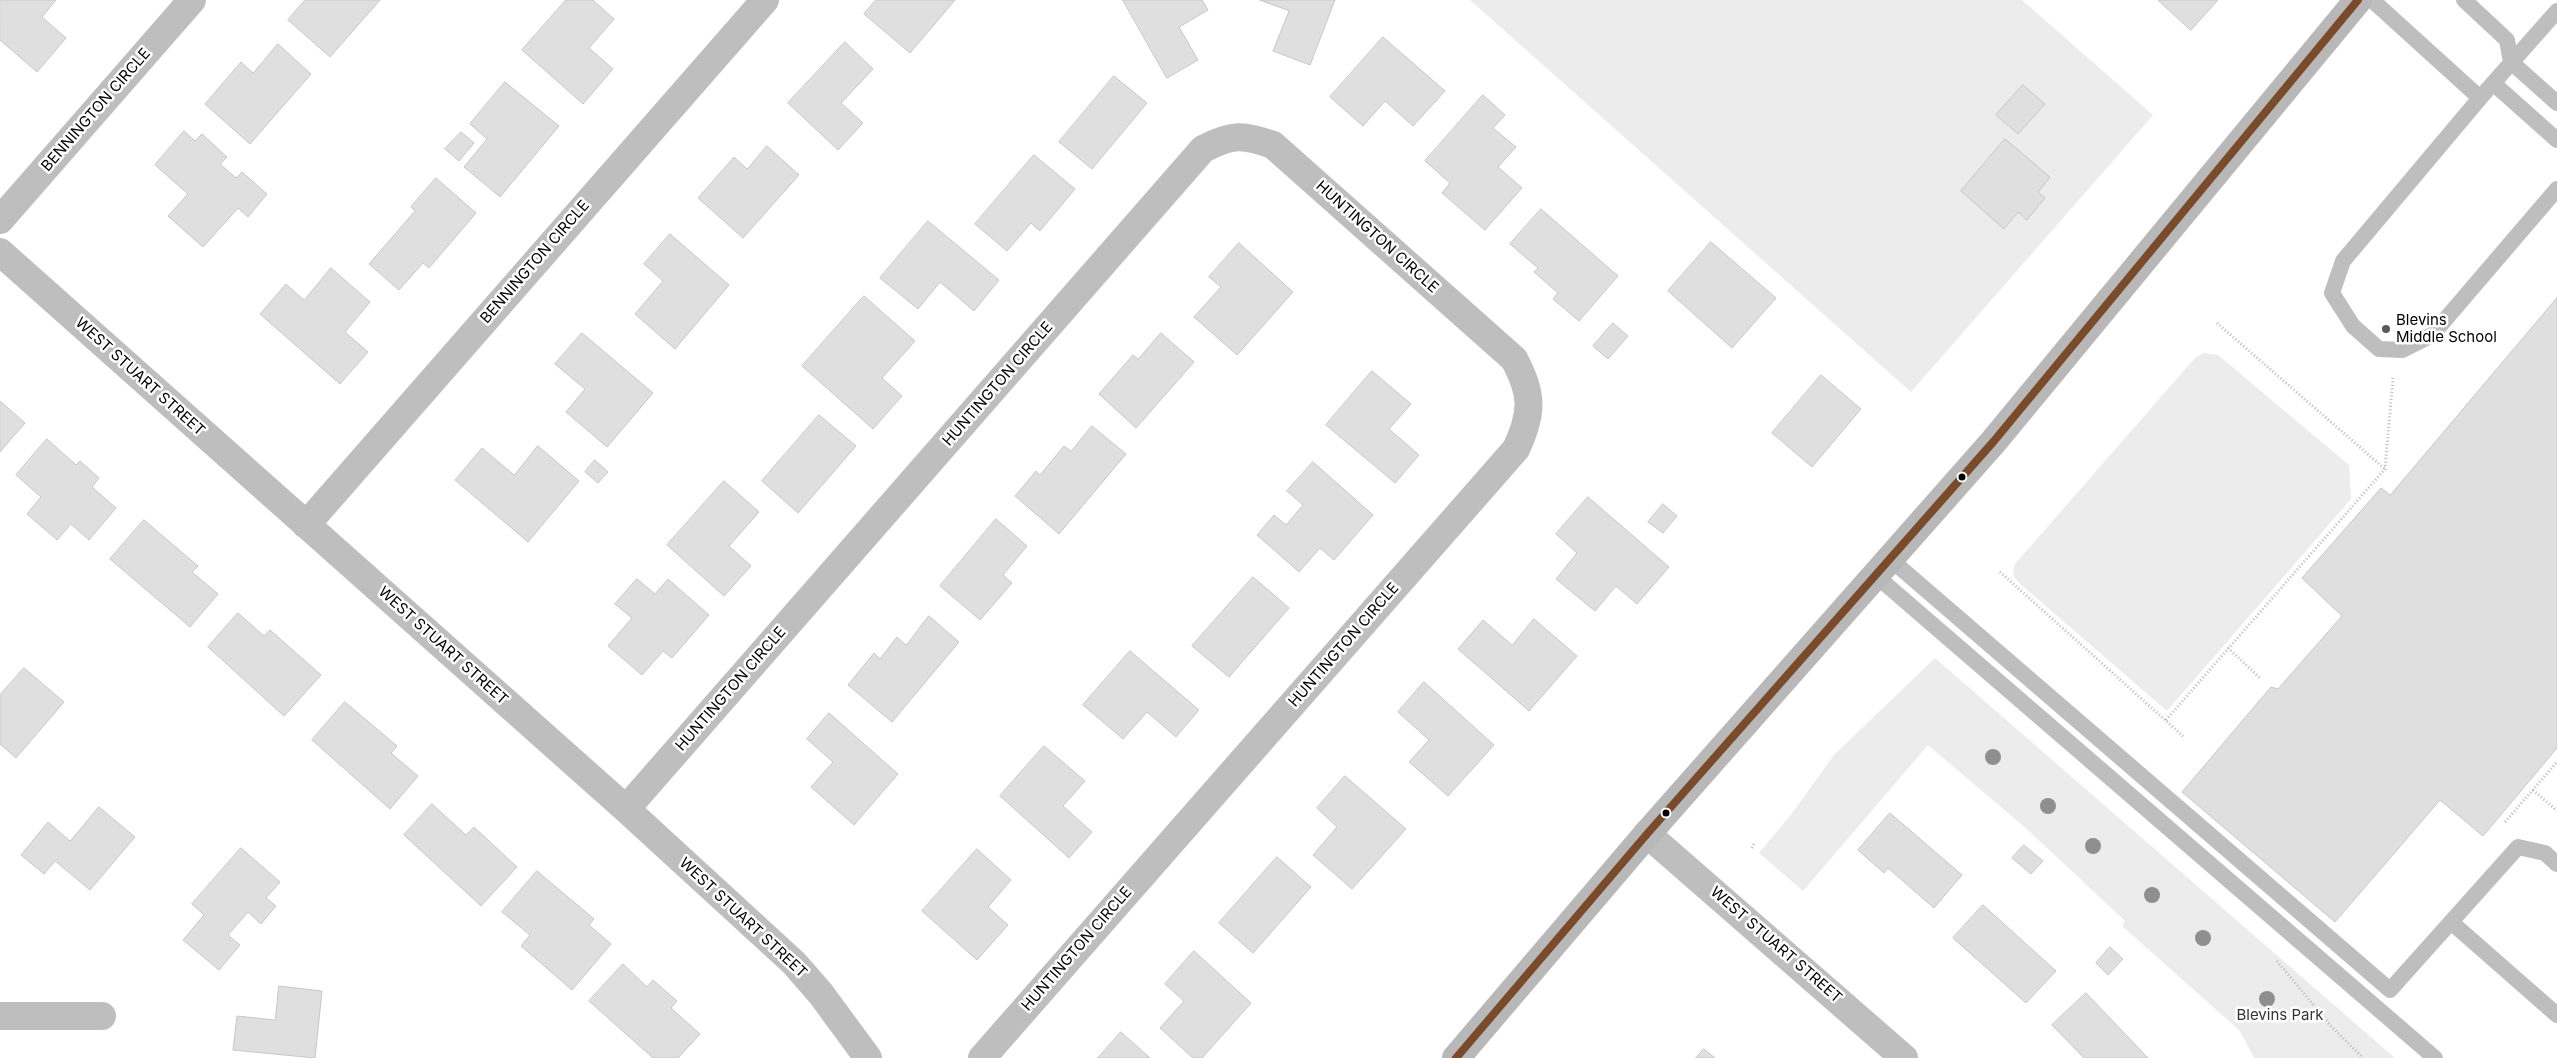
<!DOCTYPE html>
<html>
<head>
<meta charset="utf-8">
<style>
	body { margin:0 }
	canvas { display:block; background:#fff }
</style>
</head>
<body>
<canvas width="2557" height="1058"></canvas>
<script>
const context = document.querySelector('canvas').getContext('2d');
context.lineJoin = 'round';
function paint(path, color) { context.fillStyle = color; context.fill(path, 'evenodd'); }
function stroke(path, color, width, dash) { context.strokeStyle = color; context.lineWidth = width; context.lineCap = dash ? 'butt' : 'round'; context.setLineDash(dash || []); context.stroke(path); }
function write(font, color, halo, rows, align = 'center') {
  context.font = font + ' Inter,sans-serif'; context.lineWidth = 5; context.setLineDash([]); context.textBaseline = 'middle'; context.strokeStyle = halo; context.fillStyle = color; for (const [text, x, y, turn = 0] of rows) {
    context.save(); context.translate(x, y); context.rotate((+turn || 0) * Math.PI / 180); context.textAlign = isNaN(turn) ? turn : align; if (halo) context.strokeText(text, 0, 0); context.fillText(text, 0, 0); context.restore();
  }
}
paint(new Path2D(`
	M1470 0H2022L2153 115 1911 392Z
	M2204 353 2218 355 2349 465 2351 499 2167 711 2018 582C2013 576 2012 572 2015 564L2195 358Z
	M1935 658 2395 1058H2254L2240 1031 2122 926 2125 921 2029 831 1928 745 1803 891 1759 853 1793 812 1834 755Z`), '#ececec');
const building = new Path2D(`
	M0 0H56L42 17 66 38 37 72 0 40Z
	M305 0H380L330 57 288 20Z
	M566 0H593L614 19 589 48 613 69 583 104 522 50Z
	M876 0H955L910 53 864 14Z
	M1123 0H1202L1208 10 1179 27 1198 60 1167 78Z
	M1260 0H1335L1310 65 1273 51 1289 11Z
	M2158 0H2218L2191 30Z
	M1383 37 1445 91 1413 126 1385 101 1363 126 1330 97Z
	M845 42 873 69 841 103 863 123 838 150 788 103Z
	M278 44 311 74 250 144 205 104 241 62 253 73Z
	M1114 76 1147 103 1092 169 1059 142Z
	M505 82 559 126 500 197 464 167 487 139 470 124Z
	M2023 85 2045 104 2018 134 1996 115Z
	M1483 95 1505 115 1493 128 1516 147 1498 167 1522 188 1485 230 1442 193 1450 183 1425 161Z
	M184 131 195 141 202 134 227 157 220 164 236 178 242 172 267 194 248 217 238 208 203 247 168 216 188 194 155 165Z
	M461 132 474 143 459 161 445 149Z
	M2005 139 2050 177 2038 192 2045 198 2027 220 2018 212 2004 229 1961 191Z
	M767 146 799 175 743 238 698 198 734 157 747 169Z
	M1034 155 1075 189 1040 231 1031 223 1007 251 975 224Z
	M436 178 476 213 429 268 423 263 399 290 369 264 415 211 411 207Z
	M1541 209 1618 276 1579 321 1553 299 1558 293 1534 272 1538 268 1510 244Z
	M928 221 999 280 974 311 940 282 918 309 880 278Z
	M670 234 729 285 675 349 635 314 663 281 644 264Z
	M1711 242 1776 298 1732 348 1668 291Z
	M1239 243 1293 292 1237 355 1194 317 1221 287 1209 277Z
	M331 268 370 302 345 332 368 352 340 384 260 314 286 284 304 300Z
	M864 296 915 341 882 378 902 396 873 429 802 366Z
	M2557 298V748L2483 836 2440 800 2335 922 2182 792 2271 687 2278 689 2342 616 2302 578 2381 488 2390 495Z
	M1613 323 1628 336 1608 359 1593 346Z
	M582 333 653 393 607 447 566 412 585 389 555 364Z
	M1161 333 1194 362 1136 428 1099 394 1133 355 1138 359Z
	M1372 371 1411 404 1389 429 1419 455 1395 483 1326 425Z
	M1821 375 1861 409 1812 467 1772 433Z
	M0 401 25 423 0 452Z
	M819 415 856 446 798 513 762 481Z
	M1092 426 1126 454 1059 534 1015 496 1036 471 1040 475 1064 446 1071 451Z
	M47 439 76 465 80 461 99 478 92 487 116 508 89 540 71 524 57 540 27 514 41 497 16 475Z
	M538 446 579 481 528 542 455 480 482 448 514 475Z
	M595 460 608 472 598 483 585 472Z
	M1313 462 1373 515 1334 560 1320 548 1299 572 1257 535 1274 515 1286 525 1303 505 1287 491Z
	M724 481 759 512 729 546 751 566 724 596 667 545Z
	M1588 497 1669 567 1637 604 1616 586 1595 611 1556 579 1577 553 1556 534Z
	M1663 504 1677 516 1663 533 1648 522Z
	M996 519 1027 546 1003 575 1012 583 980 620 940 586Z
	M144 520 198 566 192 572 218 594 190 627 110 559Z
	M1253 577 1289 608 1229 677 1192 646Z
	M637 579 655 594 668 579 709 615 672 658 663 651 642 675 608 646 632 618 615 604Z
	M238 613 264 636 270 630 321 675 284 716 208 647Z
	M929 616 959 642 892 722 848 685 874 653 880 659 897 637 906 645Z
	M1534 619 1577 656 1529 711 1458 649 1483 620 1512 645Z
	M1130 651 1199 710 1176 737 1147 712 1123 739 1083 705Z
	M24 668 64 702 16 758 0 744V695Z
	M1424 682 1494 745 1448 796 1409 762 1429 740 1398 712Z
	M345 702 397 746 391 753 418 776 390 809 312 740Z
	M829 713 898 774 854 825 811 787 833 762 807 739Z
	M1044 746 1085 781 1063 806 1092 832 1069 858 1000 796Z
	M1345 776 1406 829 1352 889 1313 855 1337 827 1317 808Z
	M432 804 466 835 474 827 517 867 481 906 404 835Z
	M99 807 135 837 90 890 55 861 44 874 21 855 48 822 70 841Z
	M1890 813 1962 875 1934 908 1888 868 1884 873 1858 850Z
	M2024 845 2043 861 2031 874 2012 858Z
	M241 848 280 882 266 898 276 906 261 924 248 912 228 935 240 945 219 970 183 940 204 915 192 904Z
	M977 849 1011 880 988 907 1008 925 977 960 922 911Z
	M1277 857 1311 887 1253 953 1219 923Z
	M537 871 594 919 589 925 611 944 572 990 521 946 530 935 502 912Z
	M1983 905 2056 971 2026 1003 1953 938Z
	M2110 947 2123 959 2108 975 2096 963Z
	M1194 951 1251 1003 1202 1058H1193L1160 1028 1184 1001 1165 984Z
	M623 964 647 987 653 980 677 1001 671 1008 700 1034 678 1058H653L589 1001Z
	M279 986 322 991 315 1058 233 1050 237 1016 275 1020Z
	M2086 993 2148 1058H2084L2052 1025Z
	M1121 1032 1150 1058H1098Z
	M1704 1049 1715 1058H1696Z`);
paint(building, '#dfdfdf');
stroke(building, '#c7c7c7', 1);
stroke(new Path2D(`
	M2217 323 2385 469
	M2000 572 2184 737
	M2228 648 2261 679
	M2166 720 2385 469 2393 378
	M2533 790 2557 811
	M2505 822 2557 762
	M1752 848 1754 844
	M2277 961 2331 1026 2363 1058`), '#b9b9b9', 3, [1, 2.5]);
stroke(new Path2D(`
	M2372 0 2480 98
	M2464 0 2507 40 2511 62 2557 103
	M2557 11 2480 98 2343 261 2332 293 2353 326 2379 349 2402 350 2432 335 2557 189
	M2493 83 2557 140
	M1889 558 2390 990 2518 847 2545 853 2557 864
	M1874 574 2435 1058
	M2451 922 2557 1015`), '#bebebe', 16);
stroke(new Path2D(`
	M0 220 192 0
	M0 252 626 809 794 963 821 994 868 1058
	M306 525 765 0
	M626 809 1203 149C1232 134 1243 134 1273 145L1514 359C1533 394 1533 413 1516 449L982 1058
	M1647 834 1904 1058
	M0 1016H102`), '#bebebe', 28);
stroke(new Path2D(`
	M1456 1058 1647 834 1994 441 2358 0`), '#b8b8b8', 28);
stroke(new Path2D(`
	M1456 1058 1647 834 1994 441 2358 0`), '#7a4b2a', 8);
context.fillStyle = '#8f8f8f';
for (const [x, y] of [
	[1993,757],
	[2048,806],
	[2093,846],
	[2152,895],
	[2203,938],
	[2267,999]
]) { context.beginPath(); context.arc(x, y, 8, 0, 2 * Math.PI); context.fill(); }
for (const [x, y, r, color] of [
	[2386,329,5,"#595959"],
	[1962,477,4.5,"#000"],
	[1666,813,4.5,"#000"]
]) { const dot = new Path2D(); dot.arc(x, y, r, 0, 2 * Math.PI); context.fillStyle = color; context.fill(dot); stroke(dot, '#fff', 2); }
write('15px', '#000', '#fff', [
	["BENNINGTON CIRCLE",96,110,-49],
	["HUNTINGTON CIRCLE",1377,237,42],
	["BENNINGTON CIRCLE",535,262,-49],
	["WEST STUART STREET",140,377,42],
	["HUNTINGTON CIRCLE",998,384,-49],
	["HUNTINGTON CIRCLE",1344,645,-49],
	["WEST STUART STREET",443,646,42],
	["HUNTINGTON CIRCLE",731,689,-49],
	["WEST STUART STREET",743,918,43],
	["WEST STUART STREET",1776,945,41],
	["HUNTINGTON CIRCLE",1077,949,-49]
]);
write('15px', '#000', '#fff', [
	["Blevins",2396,320],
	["Middle School",2396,337]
], 'left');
write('15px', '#333', '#fff', [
	["Blevins Park",2280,1015]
]);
</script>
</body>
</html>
